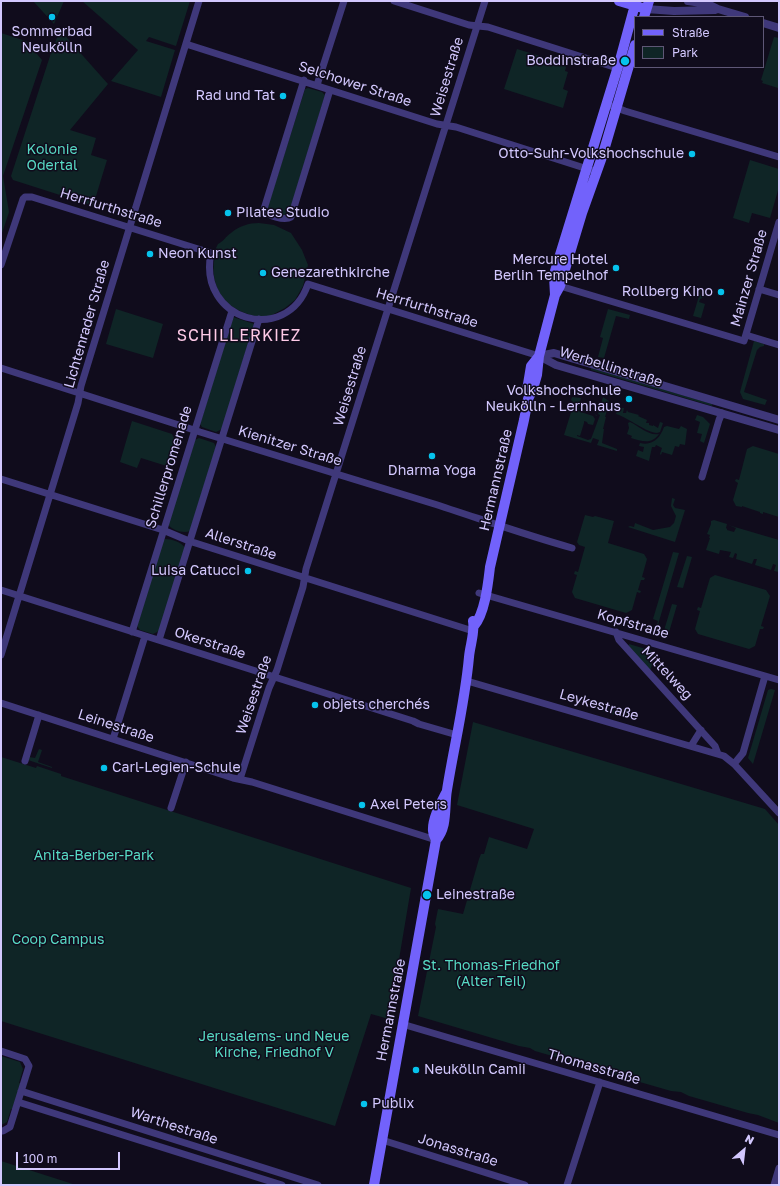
<!DOCTYPE html>
<html>
<head>
<meta charset="utf-8">
<style>
	body { margin:0 }
	#map { position:relative; width:780px; height:1186px; overflow:hidden; background:#100c1c; font-family:"Golos Text",sans-serif }
	canvas { display:block }
	.frame { position:absolute; inset:0; border:2px solid #d3c8fe; pointer-events:none }
	.legend { position:absolute; left:634px; top:16px; width:130px; height:52px; box-sizing:border-box; background:#100c1c; border:1px solid #5e5776; margin:0; padding:5px 7px; list-style:none; font-size:12px; color:#d3c8fe }
	.legend li { display:flex; align-items:center; gap:8px; height:20px }
	.legend b { width:20px; border:1px solid #5e5776 }
	.north { position:absolute; left:724px; top:1130px; width:40px; height:40px; -webkit-text-stroke:3px #100c1c; paint-order:stroke; rotate:28deg; font-size:11px; font-weight:700; line-height:16px; text-align:center; color:#d3c8fe }
	.north::after { content:''; display:block; margin:auto; width:14px; height:18px; background:#d3c8fe; clip-path:polygon(50% 0,100% 100%,50% 72%,0 100%) }
	.scale { position:absolute; left:16px; top:1152px; width:104px; height:18px; box-sizing:border-box; border:2px solid #d3c8fe; border-top:0; padding-left:5px; font-size:12px; line-height:14px; white-space:nowrap; color:#d3c8fe; -webkit-text-stroke:3px #100c1c; paint-order:stroke }
</style>
</head>
<body>
<div id="map">
<canvas width="780" height="1186"></canvas>
<div class="frame"></div>
<ul class="legend">
<li><b style="height:5px;background:#7262fb"></b>Straße</li>
<li><b style="height:11px;background:#0f2526"></b>Park</li>
</ul>
<div class="north">N</div>
<div class="scale">100 m</div>
</div>
<script>
const context = document.querySelector('canvas').getContext('2d');
context.lineJoin = 'round';
function paint(path, color) { context.fillStyle = color; context.fill(path, 'evenodd'); }
function stroke(path, color, width, dash) { context.strokeStyle = color; context.lineWidth = width; context.lineCap = dash ? 'butt' : 'round'; context.setLineDash(dash || []); context.stroke(path); }
function write(font, color, halo, rows, align = 'center') {
  context.font = font + ' "Golos Text",sans-serif'; context.lineWidth = 3; context.setLineDash([]); context.textBaseline = 'middle'; context.strokeStyle = halo; context.fillStyle = color; for (const [text, x, y, turn = 0] of rows) {
    context.save(); context.translate(x, y); context.rotate((+turn || 0) * Math.PI / 180); context.textAlign = isNaN(turn) ? turn : align; if (halo) context.strokeText(text, 0, 0); context.fillText(text, 0, 0); context.restore();
  }
}
paint(new Path2D(`
	M33 1H64L54 24Z
	M82 1H190L176 46 149 37 146 41 175 50 161 97 111 81 138 50Z
	M60 30 108 84 70 130 96 138 91 155 107 160 93 206 90 204H88L13 180 11 176 51 53Z
	M1 33 26 41 42 60 3 176 9 212 1 236Z
	M774 37 779 38 778 88 762 83 763 81 761 80Z
	M517 49 563 63 566 67 565 71 568 72 563 89 568 91 563 108 504 89Z
	M308 88 322 92 325 95 289 214 286 216 267 209 305 89Z
	M750 160 779 169V187L770 218 752 213 749 223 733 218Z
	M259 223 274 225 291 233 302 250 308 265 303 286 295 300 285 308 268 317 259 316 257 317C248 314 238 311 230 305 215 293 210 271 216 253L215 250 218 244C223 242 226 236 231 233 239 226 249 223 259 223Z
	M704 292 707 296 700 299 699 302 705 304 701 318 693 316 699 296Z
	M116 309 163 324 153 358 106 344Z
	M608 309 630 315 629 319 616 316 604 358 598 357 603 338 600 337Z
	M233 317 254 324 222 429 216 432 202 427 200 424Z
	M754 341 764 344V346L760 347 757 350 744 392 767 400 765 405 743 399 740 392Z
	M591 368 712 404V406L591 370Z
	M572 397 581 398 578 408 597 415 596 416 595 414 570 407 573 402 571 400Z
	M603 397 609 401 606 409 607 410 605 417H606L603 429H604L602 443 617 449V451L597 445 599 440 593 438 591 443 564 435 572 409 593 416 595 419 593 425 588 424 587 422 584 421V423L580 436 577 435V436L588 440 591 439 600 415 598 414Z
	M618 408H624L623 413H626L627 410 628 412 639 415 638 416 647 420 646 423H649V425L653 426V425L658 428 660 422 663 423 660 432 657 433C647 433 629 418 616 414Z
	M697 415 703 417 710 424 704 443 700 441 702 434 697 433 700 422 695 420Z
	M132 421 172 434 175 440H177L178 442 170 467 141 458 137 468 120 462Z
	M630 422C639 426 648 436 659 434 651 445 642 441 631 438L632 436 627 434 629 428 628 423Z
	M667 426 679 429 681 426 687 429 685 445 680 444 679 447 675 446 672 455 662 452 661 455 660 454 662 448 656 445 655 447H652L649 461 636 456 638 450 643 452 644 447 639 446 640 443C653 446 660 438 664 427Z
	M199 438 214 443 216 447 190 531C184 534 171 530 168 524L195 440Z
	M753 446 779 454V517L763 512V514L760 513V512L742 506V507L736 506 733 500 738 483 735 481 736 479 739 480 747 449Z
	M672 498 675 499 673 505 675 508 685 510 675 542 628 527 630 526 634 527 635 523 653 530 670 527 674 523 676 516 671 506Z
	M585 515 593 517 595 516 614 521 608 543 644 554 647 559 642 577 645 578 644 580H641L638 590 641 591 640 593 637 592 632 610 626 613 575 598 572 592 577 575 574 574 575 571 578 572 585 547 579 545 577 542Z
	M714 520 727 524 726 528 727 529V530L734 532 736 528 728 525 779 540V572L774 571 776 565 773 564 771 570 755 565 757 559H754L752 564 736 559 737 554 735 553 733 558 729 557 731 552 720 550 719 554 706 550 710 538H709L710 535 707 534 711 524V521Z
	M165 539C171 539 182 542 185 548L159 631 153 634 140 630 137 626 163 541Z
	M673 552 679 553 655 635 649 633 650 630 655 631 658 621 653 619Z
	M687 556 692 557 683 588 677 587Z
	M715 575 766 590 770 596 761 626 764 627 763 629H760L755 646 749 649 698 634 695 629 700 611 697 610 698 607 701 608 710 578Z
	M672 604 677 605 667 639 662 637Z
	M629 644 656 652 650 671 628 647Z
	M771 689 775 690 753 764 748 758 768 690Z
	M596 706 627 713 625 718 595 709Z
	M473 722 765 809 779 825V1123L758 1115 748 1113 689 1096 681 1092 671 1091 612 1074 601 1069 594 1068 535 1051 530 1048 519 1046 418 1016 436 927 435 924 438 909 463 914 479 859 481 854H484L489 837 527 849 534 829 457 805Z
	M39 749 42 750 38 762 52 767V768L28 760 29 757 35 758Z
	M1 757 36 768 37 766 61 774V776L411 888 389 1019 371 1014 335 1126 1 1021Z
	M1 1056 20 1062 23 1069 19 1083H21L13 1109H11L7 1122 1 1125Z
	M1 1161 76 1185H1Z`), '#0f2526');
stroke(new Path2D(`
	M394 1 469 25 488 27 617 68
	M186 44 437 124 456 127 597 172
	M304 80 264 209C266 216 285 221 291 217L330 90
	M317 85 344 1
	M612 106 625 111 779 157
	M1 265 23 199 25 197H32L211 253C197 321 287 346 308 284L539 356
	M560 286 744 341 779 222
	M759 289 779 295
	M746 335 779 345
	M1 368 185 427 200 432C277 456 354 479 431 503 478 518 525 535 572 548
	M702 477 719 420 722 413
	M1 479 163 530 189 541 473 631
	M1 590 413 721 419 724 457 735
	M479 593 779 680
	M132 632 232 311
	M616 632 619 640 715 746 718 754
	M159 640 259 319
	M1 655 78 403 81 386 199 1
	M467 681 724 756 734 764 779 813
	M1 703 233 778 252 782 436 840
	M113 739 145 636
	M691 746 701 730
	M25 761 39 715
	M734 764 743 753 765 676
	M240 779 269 688 277 670 303 587 306 569 485 1
	M171 808 186 762
	M402 1024 779 1135
	M1 1051 25 1059 29 1066 10 1127 3 1131H1
	M21 1091 318 1185
	M18 1102 282 1185
	M382 1140 525 1185
	M567 1185 600 1082
	M774 1185 779 1168`), '#3f387a', 7);
stroke(new Path2D(`
	M688 1 708 4 718 9 745 17
	M646 9 674 11 715 10 718 9
	M763 23 779 28
	M539 356 556 365 779 430
	M539 356 554 353 779 420`), '#3f387a', 8);
stroke(new Path2D(`
	M619 1 646 9
	M644 17 649 1
	M555 295 554 276 555 271 620 60 636 1
	M527 390 531 366 539 356
	M474 626C485 613 488 584 490 567L524 420 528 399 533 389 537 375 539 356 555 295 560 286 582 213 602 157 635 45
	M436 840C448 827 444 807 447 790 454 746 465 702 469 657 470 645 475 633 473 621
	M374 1185 436 840C435 837 433 834 433 831 432 819 441 803 446 793`), '#7262fb', 10);
for (const [x, y, r, color] of [
	[52,17,4,"#06c3ec"],
	[625,61,5,"#06c3ec"],
	[283,96,4,"#06c3ec"],
	[692,154,4,"#06c3ec"],
	[228,213,4,"#06c3ec"],
	[150,254,4,"#06c3ec"],
	[616,268,4,"#06c3ec"],
	[263,273,4,"#06c3ec"],
	[721,292,4,"#06c3ec"],
	[629,399,4,"#06c3ec"],
	[432,456,4,"#06c3ec"],
	[248,571,4,"#06c3ec"],
	[315,705,4,"#06c3ec"],
	[104,768,4,"#06c3ec"],
	[362,805,4,"#06c3ec"],
	[427,895,5,"#06c3ec"],
	[416,1070,4,"#06c3ec"],
	[364,1104,4,"#06c3ec"]
]) { const dot = new Path2D(); dot.arc(x, y, r, 0, 2 * Math.PI); context.fillStyle = color; context.fill(dot); stroke(dot, '#100c1c', 1.5); }
write('14px', '#d3c8fe', '#100c1c', [
	["Sommerbad",52,32,"center"],
	["Neukölln",52,48,"center"],
	["Boddinstraße",616,61,"right"],
	["Rad und Tat",275,96,"right"],
	["Otto-Suhr-Volkshochschule",684,154,"right"],
	["Pilates Studio",236,213],
	["Neon Kunst",158,254],
	["Mercure Hotel",608,260,"right"],
	["Berlin Tempelhof",608,276,"right"],
	["Genezarethkirche",271,273],
	["Rollberg Kino",713,292,"right"],
	["Volkshochschule",621,391,"right"],
	["Neukölln - Lernhaus",621,407,"right"],
	["Dharma Yoga",432,471,"center"],
	["Luisa Catucci",240,571,"right"],
	["objets cherchés",323,705],
	["Carl-Legien-Schule",112,768],
	["Axel Peters",370,805],
	["Leinestraße",436,895],
	["Neukölln Camii",424,1070],
	["Publix",372,1104]
], 'left');
write('14px', '#d3c8fe', '#100c1c', [
	["Weisestraße",447,77,-73],
	["Selchower Straße",355,84,18],
	["Herrfurthstraße",111,208,17],
	["Mainzer Straße",749,278,-74],
	["Herrfurthstraße",427,308,17],
	["Lichtenrader Straße",87,324,-74],
	["Werbellinstraße",611,367,17],
	["Weisestraße",350,386,-73],
	["Kienitzer Straße",290,446,17],
	["Schillerpromenade",169,467,-73],
	["Hermannstraße",496,480,-77],
	["Allerstraße",241,544,18],
	["Kopfstraße",633,624,16],
	["Okerstraße",210,643,18],
	["Mittelweg",667,673,47],
	["Weisestraße",254,695,-71],
	["Leykestraße",599,705,16],
	["Leinestraße",116,726,18],
	["Hermannstraße",391,1010,-79],
	["Thomasstraße",594,1067,16],
	["Warthestraße",174,1126,18],
	["Jonasstraße",458,1150,17]
]);
write('14px', '#57dac4', '#100c1c', [
	["Kolonie",52,150],
	["Odertal",52,166],
	["Anita-Berber-Park",94,856],
	["Coop Campus",58,940],
	["St. Thomas-Friedhof",491,966],
	["(Alter Teil)",491,982],
	["Jerusalems- und Neue",274,1037],
	["Kirche, Friedhof V",274,1053]
]);
context.letterSpacing = '1px';
write('16px', '#fecae7', '#100c1c', [
	["SCHILLERKIEZ",239,336]
]);
context.letterSpacing = '0px';
</script>
</body>
</html>
